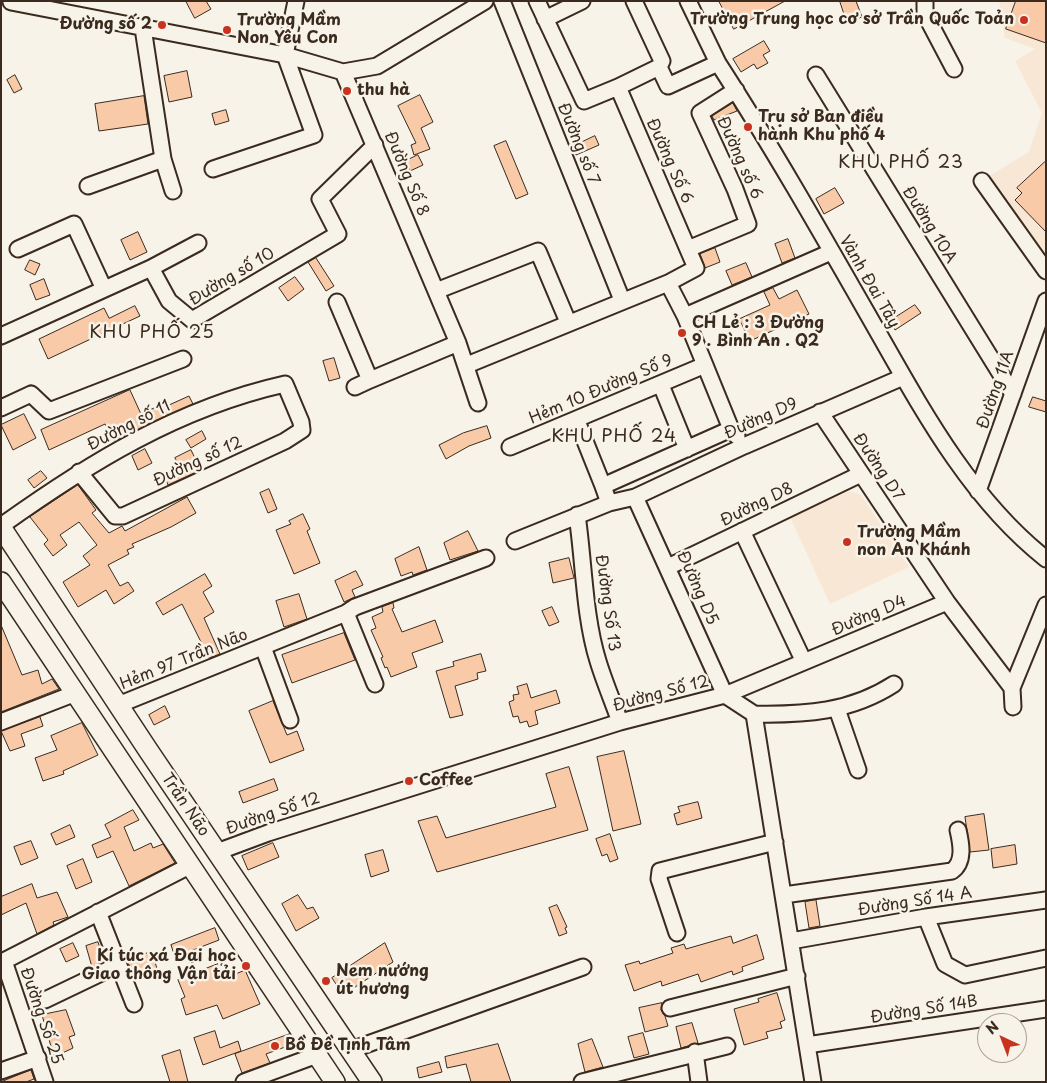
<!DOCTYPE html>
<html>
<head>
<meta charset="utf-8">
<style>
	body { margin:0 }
	#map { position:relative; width:1047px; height:1083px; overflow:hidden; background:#f7f3e8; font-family:"Playpen Sans",sans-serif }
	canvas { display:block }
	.frame { position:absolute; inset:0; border:2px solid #3b2a1e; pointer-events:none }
	.north { position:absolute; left:977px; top:1013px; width:50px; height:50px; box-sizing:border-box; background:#f7f3e8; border:1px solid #aca397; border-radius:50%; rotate:317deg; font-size:14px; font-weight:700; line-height:20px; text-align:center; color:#3b2a1e }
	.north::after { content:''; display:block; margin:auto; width:18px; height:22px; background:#c8321e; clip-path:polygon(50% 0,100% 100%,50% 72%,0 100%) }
</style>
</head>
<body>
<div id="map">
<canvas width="1047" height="1083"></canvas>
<div class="frame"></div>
<div class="north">N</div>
</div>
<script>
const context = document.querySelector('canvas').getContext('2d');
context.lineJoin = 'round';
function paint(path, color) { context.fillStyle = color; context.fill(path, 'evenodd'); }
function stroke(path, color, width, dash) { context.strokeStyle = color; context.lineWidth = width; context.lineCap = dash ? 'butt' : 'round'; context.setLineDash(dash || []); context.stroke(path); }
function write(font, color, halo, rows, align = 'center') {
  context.font = font + ' "Playpen Sans",sans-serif'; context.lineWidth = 5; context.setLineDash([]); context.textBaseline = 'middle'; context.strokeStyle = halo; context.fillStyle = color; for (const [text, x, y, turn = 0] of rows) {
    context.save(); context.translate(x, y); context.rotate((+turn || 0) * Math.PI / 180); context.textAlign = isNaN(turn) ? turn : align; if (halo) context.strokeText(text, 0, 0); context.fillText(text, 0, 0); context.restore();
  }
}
paint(new Path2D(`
	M999 1H1046V257L989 176 1029 152 1042 113 1015 61 1035 49 1005 38Z
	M850 491 861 495 909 567 830 604 790 517Z`), '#f8e7d5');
const building = new Path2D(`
	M186 1H206L211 9 195 18Z
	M719 1H785L734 29Z
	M840 1H856L862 17 847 22Z
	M1016 1H1046V43L1006 29Z
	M764 41 770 51 763 55 768 63 757 69 754 64 741 72 733 59Z
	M187 71 192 97 169 102 164 76Z
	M15 75 22 89 14 93 7 80Z
	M420 95 433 122 421 128 430 149 414 155 411 145 416 143 398 106Z
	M144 96 148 124 99 131 95 104Z
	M733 103 737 111 714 120 712 116Z
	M226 110 229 121 215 125 212 114Z
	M595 136 599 145 576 155 572 147Z
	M506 141 528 194 516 199 494 146Z
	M418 155 423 165 410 171 406 161Z
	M1046 161V232L1015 200 1022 193 1017 188Z
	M835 188 844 203 824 214 816 199Z
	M138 232 147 252 130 260 121 240Z
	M788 239 795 258 782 263 775 244Z
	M715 248 720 262 705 268 700 254Z
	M316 258 334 286 326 291 308 262Z
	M30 260 40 264 35 275 25 270Z
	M746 263 752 277 732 285 726 271Z
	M295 277 304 289 288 301 279 288Z
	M44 279 50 295 36 300 30 285Z
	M773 288 779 299 797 290 809 314 750 341 739 319 770 305 764 292Z
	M915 305 921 313 895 330 890 321Z
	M135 306 140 316 48 359 39 339 104 308 109 318Z
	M334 358 340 378 329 381 323 361Z
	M130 390 141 414 167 402 169 405 189 396 193 404 115 441 105 424 49 450 41 430Z
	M1033 397 1046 401V412L1029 407Z
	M24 414 36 438 13 450 1 425Z
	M487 426 491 438 469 446 446 459 439 445 463 433Z
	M202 431 206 439 191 448 186 440Z
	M145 449 152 463 138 470 132 456Z
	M191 450 201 470 168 485 166 480 182 473 175 458Z
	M41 471 47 478 34 488 28 480Z
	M78 485 96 510 92 513 109 533 122 526 125 531 187 497 196 513 171 527 132 544 134 547 127 550 129 554 108 565 120 586 128 582 134 591 114 604 106 590 78 607 63 582 90 565 83 556 97 545 79 522 60 535 67 545 53 556 44 544 48 540 30 517Z
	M269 489 277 509 268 513 260 493Z
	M303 514 310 529 307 531 320 563 294 574 276 530 291 524 289 521Z
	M468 531 478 551 450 560 444 543Z
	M419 547 427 570 413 575 412 572 401 576 395 559Z
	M569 558 574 578 553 583 549 563Z
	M356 571 363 585 352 590 355 597 344 602 335 581Z
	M205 574 212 586 203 592 214 612 204 618 220 654 209 658 182 604 163 615 156 603Z
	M299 594 307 619 284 627 276 601Z
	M393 603 394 608 392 609 402 632 435 620 443 642 412 653 417 667 391 677 387 667 385 668 381 658 383 657 371 630 376 628 372 617 383 612 382 607Z
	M552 607 559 622 549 626 542 611Z
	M1 625 22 675 38 670 42 684 52 679 59 689 1 712Z
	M344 633 355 660 292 683 282 655Z
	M481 654 486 671 477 673 478 679 455 686 463 715 450 718 436 671 454 666 453 662Z
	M527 684 531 698 556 690 560 703 535 711 538 724 529 727 527 721 520 723 518 716 513 717 509 702 514 700 513 695 519 694 517 687Z
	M273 701 287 735 297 731 304 750 270 763 249 711Z
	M165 706 170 717 154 725 149 715Z
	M40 717 43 726 21 734 25 746 10 751 1 731Z
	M82 723 98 755 63 771 64 774 43 781 35 758 57 750 51 736Z
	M624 751 641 824 613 831 597 757Z
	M569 767 588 830 437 872 418 821 437 816 446 838 556 807 546 774Z
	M274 779 278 790 243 803 239 792Z
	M698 802 702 818 677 825 674 814 680 812 678 807Z
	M133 810 139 820 124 827 134 851 151 843 153 848 163 844 175 863 129 886 113 851 97 858 92 845 111 837 105 825Z
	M984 814 989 850 970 852 965 817Z
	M70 825 75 837 56 845 51 834Z
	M610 834 618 859 610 862 607 854 602 856 596 839Z
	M31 841 38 858 21 865 14 847Z
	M273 843 279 857 248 870 242 856Z
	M1015 845 1017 864 993 868 991 849Z
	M383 850 389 871 371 877 365 855Z
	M83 859 92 882 76 889 67 866Z
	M32 884 37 898 57 892 68 917 53 922 54 925 37 934 26 903 1 915V897Z
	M298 895 307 909 313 907 319 918 296 931 282 904Z
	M816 900 820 926 809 928 805 902Z
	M557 905 567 927 565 928 567 933 559 936 549 908Z
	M215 928 219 940 175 957 171 945Z
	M757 935 764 959 742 967 743 971 733 975 732 971 701 982 698 974 662 986 661 981 634 991 625 965 639 961 640 964 673 953 671 948 684 944 686 949 731 936 733 943Z
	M98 942 104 961 92 967 86 946Z
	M73 943 79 956 66 962 60 949Z
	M385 943 393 962 343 995 332 978Z
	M152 952 158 972 134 979 127 959Z
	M218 964 224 979 245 970 260 1004 223 1019 217 1005 186 1015 181 999 185 997 178 980Z
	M777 993 785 1020 780 1022 782 1028 766 1032 768 1038 744 1045 734 1009 759 1002 758 999Z
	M662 1003 661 1010 665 1016 668 1026 645 1032 639 1008Z
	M66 1010 75 1035 69 1037 73 1048 54 1057 42 1015Z
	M692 1023 698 1043 681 1048 676 1027Z
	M215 1031 220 1048 238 1041 241 1051 203 1065 194 1038Z
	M643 1033 649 1054 634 1058 628 1037Z
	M290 1034 296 1043 266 1054 270 1063 242 1073 235 1054Z
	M592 1039 603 1067 585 1072 578 1044Z
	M498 1044 511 1082H471L466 1064 447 1068 445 1057Z
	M180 1050 188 1082H170L162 1056Z
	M439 1062 442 1072 419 1078 417 1068Z
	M31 1070 34 1079 26 1082H1Z`);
paint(building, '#f9caa8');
stroke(building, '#3b2a1e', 1);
const minor = new Path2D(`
	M502 1 622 300
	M537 1 584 101 618 87 659 67 662 61 634 1
	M688 1 718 63C771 145 819 229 867 313 917 400 966 496 1046 559
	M925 1V14L954 69
	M11 2 285 55 343 72 377 66 485 1
	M545 19 582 1
	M143 28 163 159 173 191
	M659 67 668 86 718 63
	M343 72 458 343 478 403
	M816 75 1013 394
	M213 169 314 135 285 55 296 1
	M982 181 1046 271
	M88 186 163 159
	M18 249 74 224 104 289
	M688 249 748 224 735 189 700 113 736 90
	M151 268 169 301 192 320 338 234 320 199 375 145
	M668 283 685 316 731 429 737 436
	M436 291 538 251 568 322
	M337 302 370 380 458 343
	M685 316 831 252
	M1 336 151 268 198 243
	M467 365 668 283 696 268 618 87
	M661 385 687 449
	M355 387 370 380
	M1 408 31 394 49 411 183 359
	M820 412 947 602 1012 688
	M577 421 603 486
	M510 447 705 365
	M978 491 1046 301
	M635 497 725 695 947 602
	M609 503 635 497 744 446 903 377
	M577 515C584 562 584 616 598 661 604 681 613 702 620 722
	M1 526C89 463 178 408 285 384L301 422 302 430 285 441 123 516H115L79 472
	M742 531 804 662
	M515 541 609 503 603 486 731 429
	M668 567 861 474
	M346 613 375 684
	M263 647 290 720
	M118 705 346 613 355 607 486 558
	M1013 707 1012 688 1046 605
	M837 709 858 770
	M754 714C805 715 851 712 894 684
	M1 722 76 693
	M217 852 268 833 620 722 725 695 754 714 813 1082
	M784 895 952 871C965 862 961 843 958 830
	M98 912 134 1004
	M926 917 945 964 965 975 1046 958
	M677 933 659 879 660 871 775 842
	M791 941 926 917 1046 900
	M45 1000 118 965
	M670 1008 797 976
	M807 1045 1046 1009
	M351 1050 583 967
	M695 1052 699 1082
	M1 1071 38 1058
	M45 1082 4 961 191 865
	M244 1082 317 1055
	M582 1082 727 1046`);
const major = new Path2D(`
	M1 527 148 750 372 1082
	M1 582 335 1082`);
stroke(minor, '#3b2a1e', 19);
stroke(major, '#3b2a1e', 22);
stroke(minor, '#f7f3e8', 15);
stroke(major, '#f7f3e8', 19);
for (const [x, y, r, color] of [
	[1024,20,5,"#c8321e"],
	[162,25,5,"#c8321e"],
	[227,30,5,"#c8321e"],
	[347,91,5,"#c8321e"],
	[748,127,5,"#c8321e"],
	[682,333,5,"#c8321e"],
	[847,542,5,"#c8321e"],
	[409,781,5,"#c8321e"],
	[246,966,5,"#c8321e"],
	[326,981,5,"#c8321e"],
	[275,1046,5,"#c8321e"]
]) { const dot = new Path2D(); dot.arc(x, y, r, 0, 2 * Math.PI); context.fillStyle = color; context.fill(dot); stroke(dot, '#f7f3e8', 2); }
write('bold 16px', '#3b2a1e', '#f7f3e8', [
	["Trường Trung học cơ sở Trần Quốc Toản",1014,20,"right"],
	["Trường Mầm",237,21],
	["Non Yêu Con",237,39],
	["Đường số 2",152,25,"right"],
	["thu hà",357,91],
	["Trụ sở Ban điều",758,118],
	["hành Khu phố 4",758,136],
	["CH Lẻ : 3 Đường",692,324],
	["9 . Bình An . Q2",692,342],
	["Trường Mầm",857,533],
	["non An Khánh",857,551],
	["Coffee",419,781],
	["Kí túc xá Đại học",236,957,"right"],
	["Giao thông Vận tải",236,975,"right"],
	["Nem nướng",336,972],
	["út hương",336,990],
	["Bồ Đề Tịnh Tâm",285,1046]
], 'left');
write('16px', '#3b2a1e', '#f7f3e8', [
	["Đường số 7",578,144,68],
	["Đường số 6",739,158,66],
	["Đường Số 6",669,161,66],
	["Đường Số 8",406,174,67],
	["Đường 10A",929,225,58],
	["Đường số 10",232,277,-31],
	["Vành Đai Tây",869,282,60],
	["Hẻm 10 Đường Số 9",601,390,-23],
	["Đường 11A",996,390,-71],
	["Đường D9",761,419,-24],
	["Đường số 11",129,426,-27],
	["Đường số 12",198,462,-25],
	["Đường D7",878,467,56],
	["Đường D8",757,505,-26],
	["Đường D5",697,588,66],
	["Đường Số 13",607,603,82],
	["Đường D4",869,616,-23],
	["Hẻm 97 Trần Não",184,660,-22],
	["Đường Số 12",661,694,-15],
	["Trần Não",185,805,56],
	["Đường Số 12",273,814,-19],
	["Đường Số 14 A",915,902,-9],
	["Đường Số 14B",924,1010,-9],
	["Đường Số 25",41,1016,71]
]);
context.letterSpacing = '1px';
write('18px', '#3b2a1e', '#f7f3e8', [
	["KHU PHỐ 23",901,163],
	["KHU PHỐ 25",152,333],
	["KHU PHỐ 24",614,437]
]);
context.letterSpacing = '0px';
</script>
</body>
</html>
